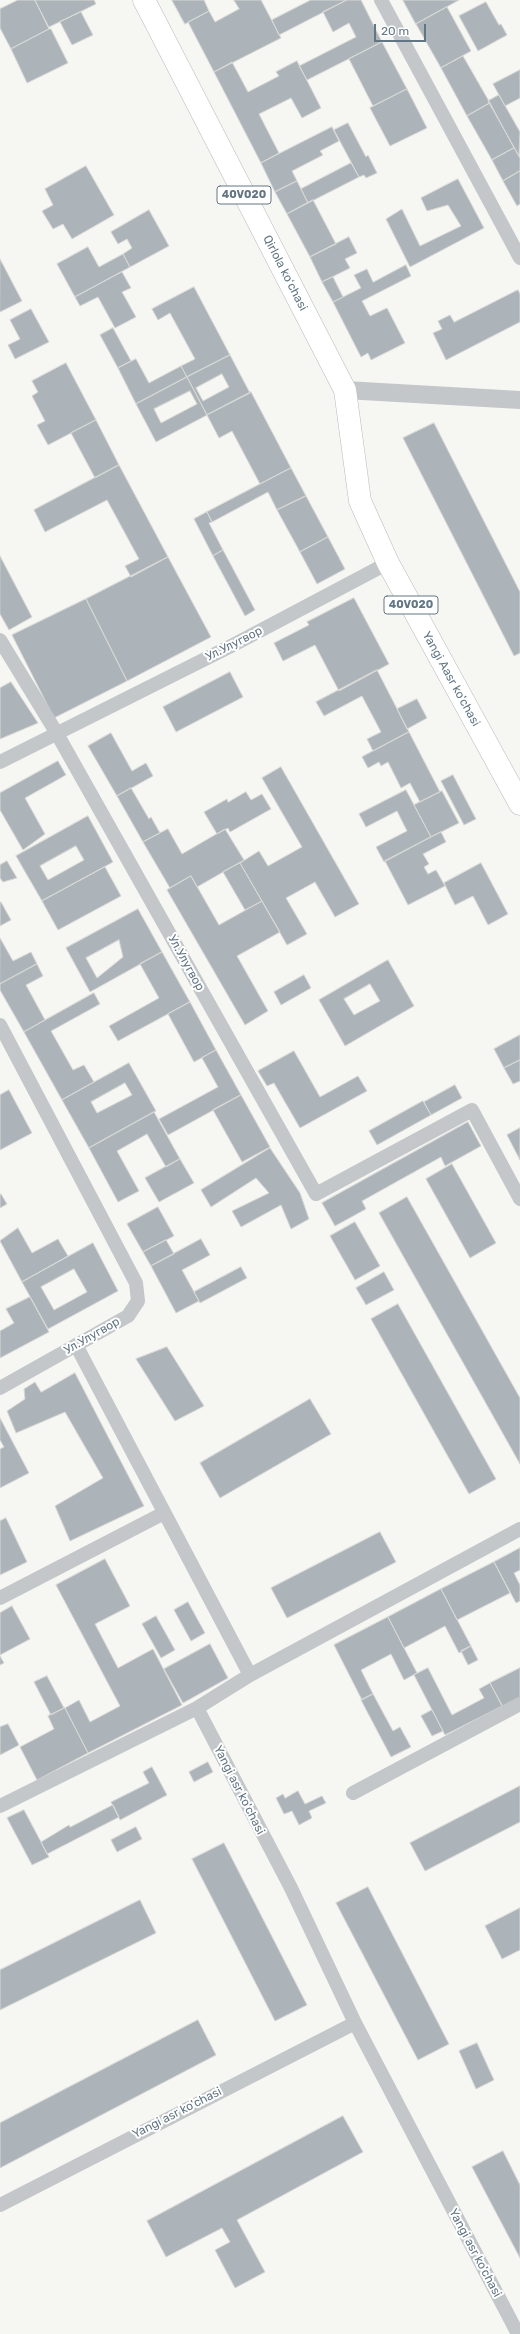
<!DOCTYPE html>
<html>
<head>
<meta charset="utf-8">
<style>
	body { margin:0 }
	#map { position:relative; width:520px; height:2334px; overflow:hidden; background:#f6f6f2; font-family:Rubik,sans-serif }
	canvas { display:block }
	.scale { position:absolute; left:374px; top:24px; width:52px; height:18px; box-sizing:border-box; border:2px solid #637684; border-top:0; padding-left:5px; font-size:12px; line-height:14px; white-space:nowrap; color:#637684; -webkit-text-stroke:3px #fff; paint-order:stroke }
</style>
</head>
<body>
<div id="map">
<canvas width="520" height="2334"></canvas>
<div class="scale">20 m</div>
</div>
<script>
const context = document.querySelector('canvas').getContext('2d');
context.lineJoin = 'round';
function paint(path, color) { context.fillStyle = color; context.fill(path, 'evenodd'); }
function stroke(path, color, width, dash) { context.strokeStyle = color; context.lineWidth = width; context.lineCap = dash ? 'butt' : 'round'; context.setLineDash(dash || []); context.stroke(path); }
function write(font, color, halo, rows, align = 'center') {
  context.font = font + ' Rubik,sans-serif'; context.lineWidth = 4; context.setLineDash([]); context.textBaseline = 'middle'; context.strokeStyle = halo; context.fillStyle = color; for (const [text, x, y, turn = 0] of rows) {
    context.save(); context.translate(x, y); context.rotate((+turn || 0) * Math.PI / 180); context.textAlign = isNaN(turn) ? turn : align; if (halo) context.strokeText(text, 0, 0); context.fillText(text, 0, 0); context.restore();
  }
}
const building = new Path2D(`
	M18 0H35L49 29 11 49 0 28V9Z
	M35 0H94L96 4 49 27Z
	M172 0H204L209 11 185 24Z
	M234 0H261L281 38 214 72 188 22 209 11 215 22 239 9Z
	M311 0H347L279 35 272 20Z
	M347 0H361L382 42 307 80 299 66 356 37 349 23 333 32 323 12Z
	M403 0H459L416 24Z
	M486 2 499 25 501 24 507 35 478 51 459 16Z
	M447 7 471 51 441 68 416 24Z
	M81 12 93 35 72 45 60 22Z
	M49 29H51L68 63 27 83 11 49Z
	M382 42 407 89 373 106 349 59Z
	M463 56 490 103 467 116 441 68Z
	M297 61 321 108 302 118 291 98 259 114 279 153 261 163 214 72 232 62 248 92 279 76 276 72Z
	M520 70V98L505 106 493 84Z
	M407 89 427 128 390 146 370 108Z
	M499 95 520 132 519 156 488 101Z
	M490 103 514 148 492 160 467 116Z
	M348 123 366 157 368 155 377 173 366 178 364 175 359 177 334 130Z
	M332 127 339 141 320 151 323 155 292 171 297 181 275 192 261 163Z
	M514 148 520 158V171L503 181 492 160Z
	M351 163 359 177 308 203 301 189Z
	M86 166 114 215 72 239 63 224 53 229 42 211 53 205 45 189Z
	M520 171V204L517 206 503 181Z
	M458 179 484 228 410 267 386 219 402 209 420 246 461 226 448 205 427 211 421 198Z
	M297 181 308 203 287 214 275 192Z
	M313 200 336 244 310 257 287 214Z
	M149 210 169 246 130 267 123 254 132 248 127 239 118 244 111 232Z
	M349 237 357 253 345 259 350 268 322 282 310 257Z
	M88 247 99 267 123 254 130 267 75 297 57 264Z
	M0 259 22 301 0 312Z
	M406 265 411 276 362 301 370 316 387 308 405 343 371 360 368 353 361 357 333 302 361 288 354 275 367 269 373 282Z
	M122 272 131 288 122 292 136 317 115 328 98 297 80 306 75 297Z
	M333 277 343 297 333 302 322 282Z
	M194 287 230 355 187 377 181 366 195 359 170 313 158 320 152 309Z
	M518 290 520 294V322L446 360 433 333 442 329 438 321 450 315 454 322Z
	M31 309 49 342 15 359 8 345 20 339 10 320Z
	M113 328 131 361 118 368 100 335Z
	M230 355 250 393 207 415 187 377ZM222 374 229 387 203 401 196 388Z
	M136 359 149 383 181 366 187 377 136 404 118 368Z
	M66 363 96 420 48 445 37 425 45 421 32 396 38 392 32 381Z
	M187 377 207 415 156 442 136 404ZM190 391 197 404 161 423 154 409Z
	M251 392 291 468 260 484 232 431 219 438 207 415Z
	M96 420 119 465 95 478 71 433Z
	M434 423 520 592V653L514 656 403 438Z
	M119 465 168 557 131 577 125 566 139 559 107 500 45 532 34 510Z
	M291 468 306 496 277 510 268 492 212 522 207 512Z
	M306 496 328 537 300 552 277 510Z
	M207 512 212 522 209 523 223 550 213 556 194 519Z
	M328 537 345 569 317 584 300 552Z
	M223 550 255 610 245 616 213 556Z
	M0 556 32 617 9 630 0 614Z
	M168 557 211 637 127 681 86 599Z
	M354 598 389 664 339 691 315 645 283 661 274 643 309 625 307 622Z
	M86 599 127 681 54 718 12 635Z
	M377 670 409 732 373 751 367 739 381 732 362 696 324 716 316 702Z
	M230 672 243 697 176 732 163 707Z
	M11 682 38 723 0 739V688Z
	M417 699 427 718 407 729 397 709Z
	M409 732 440 792 420 802 410 783 401 788 388 762 381 766 379 762 368 768 362 757Z
	M111 733 132 771 146 763 153 776 117 796 88 746Z
	M58 761 66 775 25 798 45 834 23 850 0 810V793Z
	M281 767 359 904 335 917 315 882 286 898 307 934 287 945 240 863 259 851 268 866 302 847 262 778Z
	M453 775 476 819 464 825 441 781Z
	M131 788 149 819 151 817 160 833 143 842 117 796Z
	M406 790 431 837 384 862 376 847 407 831 397 811 366 827 359 814Z
	M442 791 459 823 431 837 414 805Z
	M246 792 251 800 262 794 271 809 230 832 228 828 217 834 204 812 227 799 228 802Z
	M88 816 113 862 42 901 16 856ZM76 846 84 860 48 880 40 866Z
	M168 829 182 854 225 829 244 860 197 887 191 876 170 888 143 842Z
	M441 832 446 842 423 854 429 864 424 867 428 874 436 870 445 886 408 905 385 861Z
	M7 861 17 878 3 882 0 878V865Z
	M240 863 262 901 245 910 223 872Z
	M481 863 508 914 488 925 473 896 455 905 444 883Z
	M105 867 121 896 58 930 42 901Z
	M191 876 219 925 262 901 280 932 237 956 268 1011 245 1025 167 890Z
	M1 902 11 920 0 926V903Z
	M138 909 162 952 90 992 66 948ZM119 940 123 957 97 978 86 958Z
	M0 938 13 961 31 952 37 964 0 984Z
	M162 952 190 1002 118 1041 109 1026 159 998 140 964Z
	M388 960 414 1006 345 1046 319 1000ZM370 984 380 1001 354 1015 344 999Z
	M37 964 43 976 26 985 45 1020 24 1032 0 990V984Z
	M304 975 311 988 281 1005 274 992Z
	M94 993 100 1004 51 1031 73 1070 84 1065 94 1082 62 1100 24 1032Z
	M190 1002 216 1050 194 1062 168 1014Z
	M520 1035V1060L504 1068 494 1049Z
	M216 1050 241 1095 168 1135 159 1119 218 1087 202 1058Z
	M294 1051 320 1097 358 1076 367 1091 300 1128 274 1083 267 1086 258 1071Z
	M520 1060V1081L513 1084 504 1068Z
	M129 1063 156 1111 89 1148 62 1100ZM125 1083 132 1095 97 1113 91 1102Z
	M455 1085 462 1098 431 1115 424 1102Z
	M9 1090 32 1133 0 1150V1095Z
	M241 1095 270 1147 242 1162 213 1110Z
	M423 1101 431 1115 377 1145 369 1131Z
	M154 1112 180 1159 166 1167 147 1134 117 1151 139 1191 118 1202 89 1148Z
	M468 1122 481 1146 445 1166 441 1157 362 1201 366 1209 335 1226 322 1203Z
	M520 1128V1160L507 1135Z
	M270 1148 300 1193 309 1219 291 1229 281 1205 241 1227 232 1211 269 1193 256 1178 211 1207 201 1190Z
	M180 1159 194 1183 159 1202 145 1178Z
	M452 1164 496 1243 470 1258 426 1179Z
	M1 1194 7 1204 0 1208V1195Z
	M407 1197 520 1398V1464L379 1213Z
	M158 1207 174 1236 143 1252 127 1224Z
	M355 1222 380 1266 355 1280 330 1236Z
	M18 1228 32 1253 58 1239 68 1256 22 1282 0 1241Z
	M201 1239 210 1255 182 1270 199 1301 176 1313 151 1266Z
	M166 1240 174 1254 151 1266 143 1252Z
	M93 1243 118 1291 48 1329 22 1282ZM74 1269 87 1292 54 1310 41 1287Z
	M241 1267 247 1278 200 1303 194 1292Z
	M384 1272 394 1290 366 1305 356 1288Z
	M30 1297 49 1332 0 1358V1331L14 1323 6 1309Z
	M398 1304 496 1479 469 1494 371 1319Z
	M167 1347 204 1406 175 1421 136 1359Z
	M75 1373 144 1506 70 1541 55 1506 103 1478 65 1412 16 1433 7 1411 25 1399 24 1389 35 1382 41 1392Z
	M310 1399 331 1434 220 1498 200 1463Z
	M0 1418 29 1473 0 1488V1449L4 1447 0 1440Z
	M6 1518 27 1562 0 1575V1521Z
	M380 1532 396 1562 287 1618 271 1588Z
	M520 1548V1570L514 1573 520 1585V1601L516 1603 494 1562Z
	M105 1559 130 1606 95 1624 118 1668 153 1649 182 1705 88 1753 65 1708 79 1700 90 1722 120 1706 56 1585Z
	M494 1562 510 1593 457 1620 441 1589Z
	M441 1589 471 1646 459 1653 445 1626 404 1648 388 1617Z
	M188 1602 205 1633 191 1641 174 1610Z
	M12 1606 30 1639 0 1655V1613Z
	M156 1616 175 1650 161 1658 142 1624Z
	M388 1617 417 1673 404 1680 391 1654 361 1670 373 1694 362 1700 334 1645Z
	M210 1644 228 1678 183 1703 164 1669Z
	M471 1646 478 1660 468 1665 461 1651Z
	M0 1656 4 1663 0 1665Z
	M428 1668 452 1715 484 1698 479 1689 490 1683 502 1706 445 1735 414 1675Z
	M520 1668V1698L503 1707 490 1683Z
	M47 1676 64 1708 51 1715 34 1682Z
	M373 1694 393 1731 400 1727 411 1747 391 1757 361 1700Z
	M65 1708 88 1753 37 1780 20 1747 54 1729 48 1716Z
	M432 1710 443 1731 432 1736 421 1716Z
	M8 1724 19 1745 0 1755V1727Z
	M208 1762 213 1772 194 1782 189 1772Z
	M152 1767 167 1795 120 1820 111 1802 149 1783 143 1772Z
	M520 1786V1822L425 1871 410 1843Z
	M298 1791 305 1804 322 1796 326 1803 309 1811 312 1818 299 1825 292 1811 284 1814 276 1798 283 1794 285 1798Z
	M113 1805 119 1817 47 1854 41 1842 69 1825 70 1827Z
	M24 1810 49 1857 32 1865 7 1818Z
	M136 1827 142 1839 117 1852 111 1840Z
	M224 1843 307 2005 275 2021 192 1859Z
	M368 1887 449 2044 418 2060 336 1903Z
	M140 1900 156 1933 0 2010V1970Z
	M520 1908V1950L502 1959 485 1926Z
	M198 2020 216 2055 0 2168V2123Z
	M477 2043 494 2080 476 2089 459 2051Z
	M343 2116 363 2152 237 2220 265 2272 235 2288 215 2250 230 2242 222 2228 166 2257 147 2221Z
	M503 2151 520 2185V2258L472 2167Z`);
paint(building, '#acb4b9');
stroke(building, '#d7d7d5', 1);
const primary = new Path2D(`
	M144 0 345 390 360 501 388 563 520 804`);
stroke(primary, '#b6babe', 23);
stroke(new Path2D(`
	M381 0 520 258
	M0 640 56 732 316 1194 472 1110 520 1199
	M0 762 235 644 388 563
	M0 1025 136 1283 138 1301 128 1316 0 1388
	M76 1345 250 1675
	M0 1598 164 1513
	M197 1708 291 1888 355 2023 518 2334
	M353 1793 520 1704
	M0 1806 197 1708 250 1675 520 1529
	M0 2205 355 2023`), '#c3c7ca', 14);
stroke(new Path2D(`
	M345 390 520 400`), '#c3c7ca', 18);
stroke(primary, '#fff', 22);
for (const [x, y, w] of [
	[244,195,54],
	[411,605,54]
]) { const box = new Path2D(); box.roundRect(x - w / 2, y - 9, w, 18, 3); context.fillStyle = '#fff'; context.fill(box); stroke(box, '#637684', 1); }
write('bold 11px', '#637684', null, [
	["40V020",244,195],
	["40V020",411,605]
]);
write('12px', '#637684', '#fff', [
	["Qirlola koʻchasi",285,273,63],
	["Ул.Улугвор",234,644,-27],
	["Yangi Aasr ko'chasi",451,679,61],
	["Ул.Улугвор",186,963,61],
	["Ул.Улугвор",92,1336,-30],
	["Yangi asr ko'chasi",239,1790,63],
	["Yangi asr ko'chasi",177,2113,-27],
	["Yangi asr ko'chasi",475,2253,62]
]);
</script>
</body>
</html>
